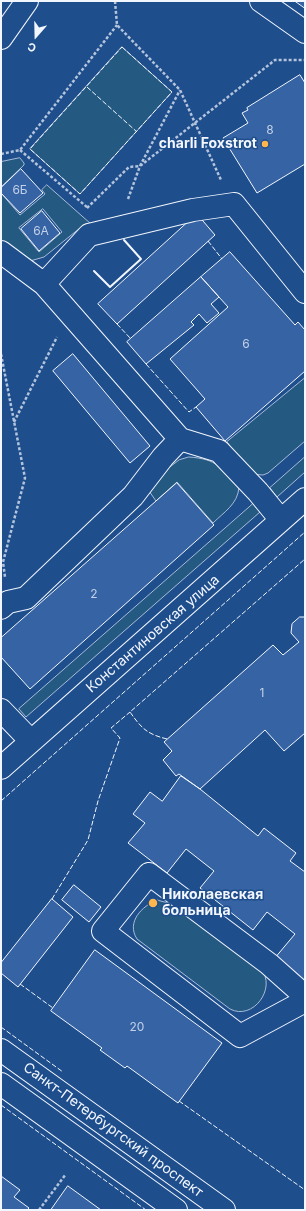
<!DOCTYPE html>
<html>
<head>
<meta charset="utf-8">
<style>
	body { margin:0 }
	#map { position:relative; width:306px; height:1211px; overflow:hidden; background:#1f4e8c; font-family:Inter,sans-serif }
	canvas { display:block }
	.frame { position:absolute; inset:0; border:2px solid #f2f6ff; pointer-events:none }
	.north { position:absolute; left:16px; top:16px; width:40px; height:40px; -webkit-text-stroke:3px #1f4e8c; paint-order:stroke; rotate:200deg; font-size:11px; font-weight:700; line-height:16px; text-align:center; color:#f2f6ff }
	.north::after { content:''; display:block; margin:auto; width:14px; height:18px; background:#f2f6ff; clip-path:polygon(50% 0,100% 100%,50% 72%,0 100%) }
</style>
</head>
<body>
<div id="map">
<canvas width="306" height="1211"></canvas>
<div class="frame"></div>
<div class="north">С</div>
</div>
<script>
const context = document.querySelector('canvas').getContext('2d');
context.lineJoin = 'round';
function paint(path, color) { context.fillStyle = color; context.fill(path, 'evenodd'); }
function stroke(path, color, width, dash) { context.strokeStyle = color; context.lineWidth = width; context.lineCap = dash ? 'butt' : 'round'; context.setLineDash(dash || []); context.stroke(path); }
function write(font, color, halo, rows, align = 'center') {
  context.font = font + ' Inter,sans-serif'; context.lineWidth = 3; context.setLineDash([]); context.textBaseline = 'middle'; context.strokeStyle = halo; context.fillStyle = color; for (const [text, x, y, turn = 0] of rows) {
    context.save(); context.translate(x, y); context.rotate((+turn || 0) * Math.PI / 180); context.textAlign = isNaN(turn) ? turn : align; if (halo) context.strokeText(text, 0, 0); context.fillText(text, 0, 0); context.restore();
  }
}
const green = new Path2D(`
	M122 47 172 92 80 194 30 149Z
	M20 158 24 163V165L1 187V162Z
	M47 185 91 224H85L44 257 30 261 1 242V193L20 215 45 194 42 190ZM43 209 62 232 39 252 19 228Z
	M305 378V441L268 473 263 475 251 474 227 442Z
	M189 457C218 459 221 468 239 487 238 504 224 512 213 523L177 482 156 501 149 491 150 482 179 460Z
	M305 457V472L277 497 270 488Z
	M253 504 260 512 26 717 19 709Z
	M157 900 168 903 261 969C277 988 253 1021 230 1009L137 939C126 922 142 906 157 900Z`);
paint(green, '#245a82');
stroke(green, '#a8bbd7', 1);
const building = new Path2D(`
	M295 1H305V8Z
	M300 75 305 83V164L257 193 223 138 248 123 242 113 248 110 247 108Z
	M21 169 43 193 20 213 1 193V188Z
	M42 211 60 233 39 251 21 229Z
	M197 214 215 235 117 324 98 304Z
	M230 252 295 325 298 322 305 330V371L225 441 196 407 205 399 170 359 228 307 201 277Z
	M201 277 219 297 211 304 219 313 207 323 199 314 191 322 194 325 146 364 127 342Z
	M73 354 150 446 130 463 53 371Z
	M177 483 214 525 30 689 1 657V638Z
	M300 617H305V733L284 751 265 730 200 789 179 774 176 776 163 760 172 751 164 742 273 645 283 655 299 642 291 633 292 624Z
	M181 776 200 789 258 836 264 828 296 853 290 861 305 872V983L274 959 295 934 267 912 253 930 200 888 214 871 186 849 167 873 128 843 145 823 133 814 150 792 162 801Z
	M74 885 101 907 89 922 62 900Z
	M52 899 73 917 18 987 1 973V963Z
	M95 950 222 1043 178 1103 127 1066 125 1068 100 1050 102 1048 51 1011Z
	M1 1176 20 1190 14 1197 29 1208 27 1210H1Z
	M68 1186 101 1210H51Z`);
paint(building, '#3563a3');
stroke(building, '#f2f6ff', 1);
const minor = new Path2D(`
	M261 1 305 32
	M1 38 27 1
	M1 252 44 284 180 439 219 451 258 492 281 520
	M44 284 89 235 193 210 234 204 305 292
	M1 608 8 602 26 598 133 496 163 457 180 439
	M1 710 31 741
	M1 768 305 499
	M305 996 269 964 149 874 103 931 240 1036 305 1001`);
const major = new Path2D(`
	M1 1050 224 1210
	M1 1084 176 1210`);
stroke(minor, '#f2f6ff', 24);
stroke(major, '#f2f6ff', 24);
stroke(new Path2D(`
	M115 1 117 25 180 90 221 180
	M20 150 88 208
	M1 154 20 150 117 25
	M128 199 140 166 180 90
	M87 208 129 167 140 166 275 60H305
	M1 354 25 478 3 562 5 577
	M14 422 57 337
	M39 1210 66 1174`), '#b3c4dc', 2.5, [3, 2]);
stroke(minor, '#1f4e8c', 22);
stroke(major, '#1f4e8c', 22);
stroke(new Path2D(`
	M122 47 172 92 80 194 30 149Z
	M87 87 137 132
	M208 241 222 259
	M117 324 131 339
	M146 364 189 412 196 407
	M167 739C147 734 142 729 130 712L305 559
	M1 801 305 532
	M52 899 88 840 98 801 120 738 111 728 130 712
	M20 984 53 1008
	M1 1027 63 1072
	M179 1101 305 1190
	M1 1105 146 1210`), '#f2f6ff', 1, [5, 2]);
stroke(new Path2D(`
	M94 271 110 287 141 259 124 240`), '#f2f6ff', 2);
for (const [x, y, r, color] of [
	[265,144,4,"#ffb74d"],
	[153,903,5,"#ffb74d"]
]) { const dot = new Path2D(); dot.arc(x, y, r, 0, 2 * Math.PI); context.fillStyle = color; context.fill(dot); stroke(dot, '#1f4e8c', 1.5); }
write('12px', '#c3d1e8', null, [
	["8",270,130],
	["6Б",20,190],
	["6А",41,231],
	["6",246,344],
	["2",94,594],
	["1",262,693],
	["20",137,1027]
]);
write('bold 14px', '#f2f6ff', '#1f4e8c', [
	["charli Foxstrot",257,144],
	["Николаевская",162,895,"left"],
	["больница",162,911,"left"]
], 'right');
write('14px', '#f2f6ff', '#1f4e8c', [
	["Константиновская улица",153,634,-41],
	["Санкт-Петербургский проспект",113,1130,36]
]);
</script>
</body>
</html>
